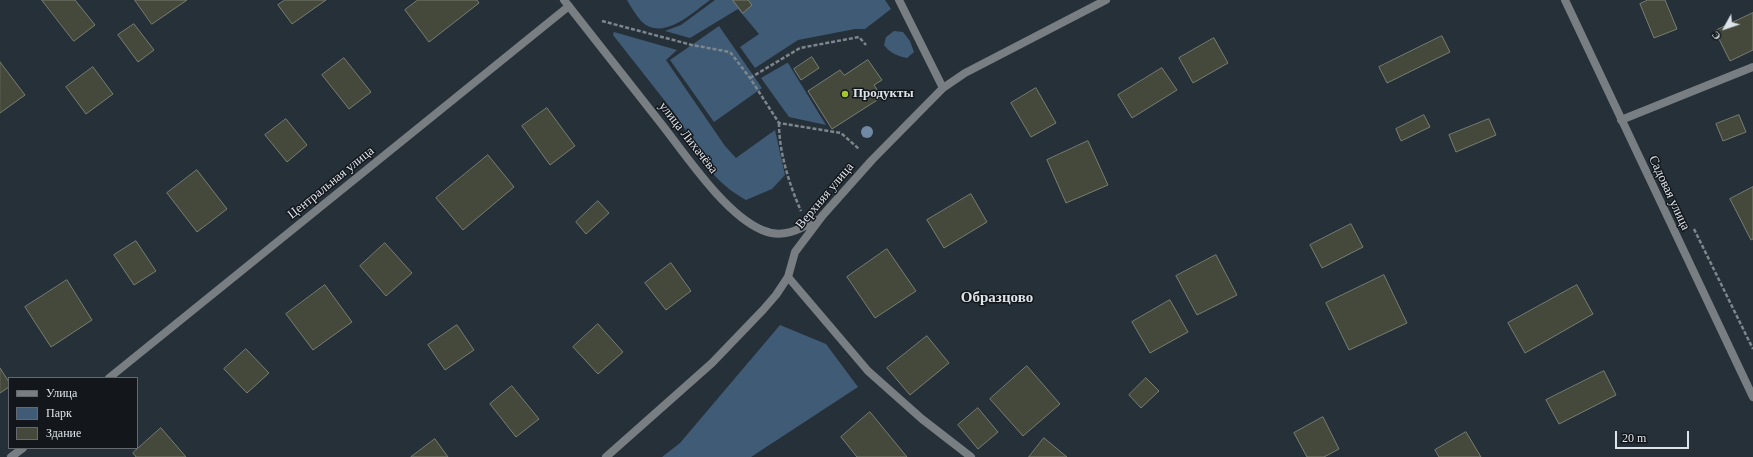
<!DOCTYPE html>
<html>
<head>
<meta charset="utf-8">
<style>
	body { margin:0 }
	#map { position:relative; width:1753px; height:457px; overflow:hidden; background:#263039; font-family:Georgia,serif }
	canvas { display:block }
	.legend { position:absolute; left:8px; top:377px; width:130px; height:72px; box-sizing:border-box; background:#13171c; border:1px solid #63696e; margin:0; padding:5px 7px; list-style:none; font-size:12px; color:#dce3e9 }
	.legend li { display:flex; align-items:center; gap:8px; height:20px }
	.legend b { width:20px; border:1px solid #63696e }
	.north { position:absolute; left:1705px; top:8px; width:40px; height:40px; -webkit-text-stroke:3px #13171c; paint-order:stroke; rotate:230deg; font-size:11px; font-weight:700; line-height:16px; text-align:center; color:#dce3e9 }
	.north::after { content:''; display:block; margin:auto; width:14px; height:18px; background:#dce3e9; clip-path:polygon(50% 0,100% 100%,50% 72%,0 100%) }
	.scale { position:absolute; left:1615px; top:431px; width:74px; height:18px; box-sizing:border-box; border:2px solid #dce3e9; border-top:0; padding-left:5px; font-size:12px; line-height:14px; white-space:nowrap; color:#dce3e9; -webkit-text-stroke:3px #13171c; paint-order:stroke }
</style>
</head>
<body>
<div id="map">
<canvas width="1753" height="457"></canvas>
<ul class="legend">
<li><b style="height:5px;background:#797e83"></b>Улица</li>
<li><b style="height:11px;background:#3f5b76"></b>Парк</li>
<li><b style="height:11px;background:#44493c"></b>Здание</li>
</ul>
<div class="north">С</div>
<div class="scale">20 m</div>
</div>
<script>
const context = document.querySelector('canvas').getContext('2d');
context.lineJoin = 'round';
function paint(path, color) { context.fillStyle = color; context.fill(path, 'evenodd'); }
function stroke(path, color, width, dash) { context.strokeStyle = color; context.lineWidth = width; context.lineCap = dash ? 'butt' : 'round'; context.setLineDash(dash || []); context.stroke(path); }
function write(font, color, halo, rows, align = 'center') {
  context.font = font + ' Georgia,serif'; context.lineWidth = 3; context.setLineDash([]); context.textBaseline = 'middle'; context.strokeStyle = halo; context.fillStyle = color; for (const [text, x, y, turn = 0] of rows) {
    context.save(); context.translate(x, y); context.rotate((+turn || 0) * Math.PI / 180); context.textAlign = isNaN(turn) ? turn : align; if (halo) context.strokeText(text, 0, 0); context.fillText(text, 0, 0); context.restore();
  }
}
paint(new Path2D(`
	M627 0H710C692 13 663 42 641 21 636 15 631 7 627 0Z
	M715 0H885L891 9 865 29H855L798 40 755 68 740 47 759 34 738 9 690 38 665 31 681 25Z
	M719 26 762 88 714 122 670 60Z
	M894 31 903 32 910 41 914 52 907 58C897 56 890 53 884 45L886 37Z
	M614 32 677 50 666 60 725 146 736 158 775 130 785 175 772 189 746 200C721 186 707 169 692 145H695L676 115 613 35Z
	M787 63H788L826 125 789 117 761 78Z
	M780 325 826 344 858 387 751 457H662L680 443Z`), '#3f5b76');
const building = new Path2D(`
	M42 0H75L95 25 74 41Z
	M135 0H187L152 24Z
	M285 0H326L292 24 278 5Z
	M418 0H477L479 3 429 42 405 10Z
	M733 0H748L752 5 743 13Z
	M1648 0H1665L1677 29 1654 38 1640 4Z
	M1753 13V50L1730 61 1715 31Z
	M134 24 154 50 138 62 118 35Z
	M1442 36 1450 52 1387 83 1379 67Z
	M1214 38 1228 63 1193 83 1179 58Z
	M812 57 819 68 801 80 794 69Z
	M344 58 371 92 349 109 322 75Z
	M868 60 882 80 874 85 882 97 832 129 808 91 840 70 844 75Z
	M0 62 25 95 0 113Z
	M93 67 113 94 86 114 66 87Z
	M1162 68 1177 90 1132 118 1118 95Z
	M1036 88 1056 123 1031 137 1011 103Z
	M547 108 575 146 550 165 522 126Z
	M1424 115 1430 127 1401 141 1396 129Z
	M1739 115 1746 132 1723 141 1716 124Z
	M286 119 307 145 287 162 265 135Z
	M1489 119 1496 135 1456 152 1449 135Z
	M1088 141 1108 185 1066 203 1047 160Z
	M488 155 514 187 463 230 436 198Z
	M197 170 227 209 197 232 167 193Z
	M1753 187V239L1751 240 1730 199Z
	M971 194 987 222 944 248 927 220Z
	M598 201 609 213 586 234 576 222Z
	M1351 224 1363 247 1322 268 1310 245Z
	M136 241 156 271 134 285 114 255Z
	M385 243 412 273 386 296 360 266Z
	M887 249 916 291 875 318 847 277Z
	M1216 255 1237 295 1197 315 1176 276Z
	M671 263 691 291 666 310 645 283Z
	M1384 275 1407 323 1349 350 1326 303Z
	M67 280 92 320 51 347 25 307Z
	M325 285 352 322 313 350 286 314Z
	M1577 285 1593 314 1525 353 1508 323Z
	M1170 300 1188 332 1150 353 1132 322Z
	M598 324 623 352 598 374 573 347Z
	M457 325 474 350 445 370 428 345Z
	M927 336 949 363 910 395 887 368Z
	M246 349 269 373 247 393 224 369Z
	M1027 366 1060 404 1023 436 990 399Z
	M0 368 9 382V387L0 393Z
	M1604 371 1616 395 1559 424 1546 400Z
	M1146 378 1159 391 1141 408 1129 395Z
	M512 386 539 419 516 437 490 404Z
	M978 408 998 432 978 449 958 425Z
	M870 412 907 457H857L841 437Z
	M1323 417 1339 449 1324 457H1307L1294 433Z
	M161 428 186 457H136L133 453Z
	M1466 432 1481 457H1439L1435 450Z
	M1044 438 1067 457H1029Z
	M435 439 448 457H411Z`);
paint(building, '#44493c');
stroke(building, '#797e70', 1);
stroke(new Path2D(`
	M602 21 692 45 730 52 750 78 779 123 841 133 859 149
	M750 78 800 48 859 37 866 45
	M779 123C779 152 789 184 801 211
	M1694 229 1753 349`), '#7d868d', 2.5, [4, 2]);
stroke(new Path2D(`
	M1621 120 1753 67
	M788 277 868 371 922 419 971 457`), '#797e83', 8);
stroke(new Path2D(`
	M564 0C597 42 630 84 663 126 687 157 726 215 762 230 782 239 799 230 816 220
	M899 0 943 88
	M109 378 569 6
	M11 457 23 448
	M606 457 712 363 763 310 776 295 788 277 795 252 823 215 872 160 943 88 965 73 1106 0`), '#797e83', 8);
stroke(new Path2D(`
	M1565 0 1753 397`), '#797e83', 8);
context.fillStyle = '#708aa4';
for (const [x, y] of [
	[867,132]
]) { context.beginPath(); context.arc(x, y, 6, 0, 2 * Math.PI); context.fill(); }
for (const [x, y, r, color] of [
	[845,94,4,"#a3c926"]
]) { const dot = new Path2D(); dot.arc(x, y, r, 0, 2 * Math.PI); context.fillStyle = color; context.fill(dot); stroke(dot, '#13171c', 1.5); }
write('bold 13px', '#dce3e9', '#13171c', [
	["Продукты",853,94]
], 'left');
write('13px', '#dce3e9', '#13171c', [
	["улица Лихачёва",688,138,52],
	["Центральная улица",331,183,-39],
	["Садовая улица",1669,193,65],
	["Верхняя улица",825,196,-50]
]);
write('bold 15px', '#dce3e9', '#13171c', [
	["Образцово",997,298]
]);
</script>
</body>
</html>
